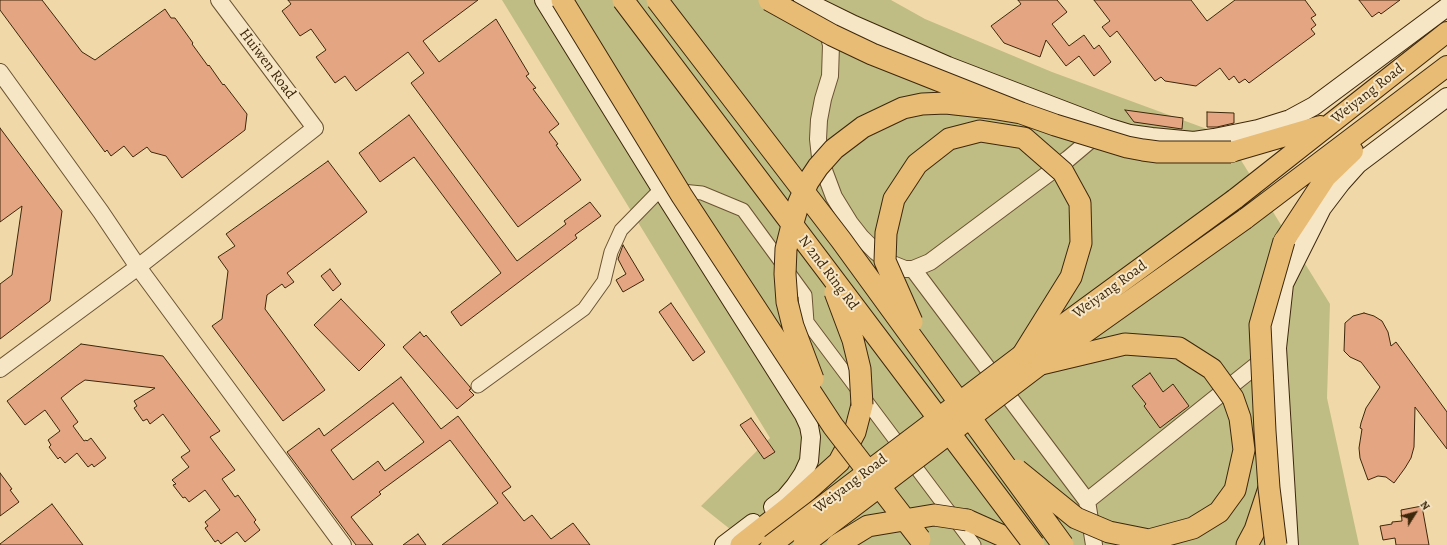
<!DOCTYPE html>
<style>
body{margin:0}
#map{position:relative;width:1447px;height:545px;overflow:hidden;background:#f1d8a8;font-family:Alegreya,serif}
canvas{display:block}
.north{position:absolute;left:1395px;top:493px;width:40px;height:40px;-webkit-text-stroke:3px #f6e6c6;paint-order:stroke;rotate:53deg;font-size:11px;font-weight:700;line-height:16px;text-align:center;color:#3d270b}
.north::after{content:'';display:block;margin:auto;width:14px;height:18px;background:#3d270b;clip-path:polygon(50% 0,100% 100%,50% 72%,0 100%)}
</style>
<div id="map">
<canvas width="1447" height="545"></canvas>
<div class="north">N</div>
</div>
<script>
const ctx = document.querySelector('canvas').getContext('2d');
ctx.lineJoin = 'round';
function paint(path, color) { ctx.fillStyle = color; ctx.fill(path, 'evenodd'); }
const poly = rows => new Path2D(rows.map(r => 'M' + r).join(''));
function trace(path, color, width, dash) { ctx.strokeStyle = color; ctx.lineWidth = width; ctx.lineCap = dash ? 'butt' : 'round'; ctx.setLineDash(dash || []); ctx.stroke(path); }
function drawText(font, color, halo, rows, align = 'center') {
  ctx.font = font + ' Alegreya,serif'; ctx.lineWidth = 4; ctx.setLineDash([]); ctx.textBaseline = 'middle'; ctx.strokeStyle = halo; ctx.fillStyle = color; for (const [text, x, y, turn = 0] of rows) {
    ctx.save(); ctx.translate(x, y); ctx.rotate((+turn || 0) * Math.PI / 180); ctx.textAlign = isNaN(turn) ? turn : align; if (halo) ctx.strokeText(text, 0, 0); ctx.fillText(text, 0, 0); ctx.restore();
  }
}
const green = poly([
 [502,0,891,0,925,19,1052,72,1226,136,1330,304,1327,398,1359,545,750,545,701,506,770,438]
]);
const building = poly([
 [0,0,42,0,82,52,95,60,165,9,171,18,175,18,193,43,192,44,208,66,209,65,223,85,224,84,247,114,245,130,182,178,166,156,151,152,147,147,133,157,124,146,111,156,107,150,105,152,0,10,0,0],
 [288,0,478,0,423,41,439,62,496,19,529,74,526,76,536,88,533,89,559,124,549,132,558,144,556,145,581,180,518,227,411,83,424,73,408,52,356,91,345,76,335,83,316,57,326,50,311,29,300,36,282,11,291,4,288,0],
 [1018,0,1057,0,1067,12,1052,24,1069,46,1084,35,1094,49,1099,45,1111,62,1094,76,1079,56,1066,66,1046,40,1040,57,1004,43,991,26,1021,4,1018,0],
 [1094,0,1191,0,1207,21,1235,0,1305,0,1316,15,1311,18,1316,25,1311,29,1315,34,1249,83,1245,79,1239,83,1234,76,1229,80,1220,68,1196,86,1165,81,1161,77,1155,81,1117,31,1110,37,1102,27,1110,21,1094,0],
 [1359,0,1400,0,1381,14,1379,12,1372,17,1359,0],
 [1125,110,1183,118,1182,129,1134,122,1125,110],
 [1207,112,1234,113,1234,123,1217,127,1207,127,1207,112],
 [409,115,517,261,566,224,564,221,590,202,601,216,575,235,577,238,461,326,451,312,501,273,414,157,380,182,359,153,409,115],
 [0,128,62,211,50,301,0,339,0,284,12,275,22,206,0,222,0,128],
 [328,161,367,212,287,273,294,282,285,288,282,284,267,295,265,309,325,390,283,421,212,326,222,319,228,271,218,257,235,246,226,234,328,161],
 [623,245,644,280,623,292,616,280,626,274,618,259,623,245],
 [330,269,341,284,333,291,321,276,330,269],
 [341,299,385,345,359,371,314,325,341,299],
 [671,303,705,352,693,361,659,312,671,303],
 [1364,313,1374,316,1382,321,1388,332,1391,346,1396,342,1447,412,1447,449,1415,407,1414,447,1411,458,1405,468,1394,483,1386,477,1378,476,1368,480,1360,458,1359,448,1362,429,1360,428,1361,423,1366,408,1380,387,1361,362,1350,357,1344,351,1345,323,1353,316,1364,313],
 [420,332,424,337,426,335,470,387,471,389,469,390,474,395,457,409,403,347,420,332],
 [81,344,163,356,220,431,210,437,235,470,222,479,235,497,238,495,256,520,254,522,260,530,245,542,237,532,221,544,218,540,215,542,205,528,208,526,205,522,220,510,205,490,189,502,185,497,183,498,173,485,176,484,172,480,189,467,181,457,190,451,163,414,150,424,147,419,143,421,134,408,137,406,134,401,155,388,85,380,76,386,61,398,78,422,73,426,84,441,86,440,87,441,91,438,106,458,94,467,92,464,88,467,77,453,65,463,60,457,58,459,49,447,51,445,48,440,60,431,45,410,25,425,7,401,81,344],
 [1150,373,1163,392,1173,384,1189,406,1160,428,1144,406,1146,404,1132,386,1150,373],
 [401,377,441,429,458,416,511,487,502,493,524,521,532,515,551,539,573,523,590,545,442,545,498,503,450,440,379,492,381,494,351,517,373,545,356,545,287,452,319,428,324,436,401,377],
 [393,403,424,442,385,471,378,461,353,480,331,450,393,403],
 [751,418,775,452,764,459,740,425,751,418],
 [0,473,12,489,10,490,19,502,0,516,0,473],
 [52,504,83,545,0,545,0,544,52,504],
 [1422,506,1429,545,1396,545,1395,538,1383,540,1380,526,1392,524,1392,522,1402,521,1401,510,1422,506],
 [418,534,426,545,403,545,418,534]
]);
const minor = poly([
 [478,386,584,309,604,281,611,252,621,230,661,189,702,193,743,210,805,295,807,322,974,545]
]);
const tertiary = poly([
 [826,25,831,45,830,76,823,99,819,120,818,139,820,157,825,173,834,197,850,223,861,237,876,252,890,263,905,269,913,269,930,262,1068,159,1100,132],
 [0,72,101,212,138,267,343,545],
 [913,269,1087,501,1094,545],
 [0,369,138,267,315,128,219,0],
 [1087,501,1268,356]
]);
const secondary = poly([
 [544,0,661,189,804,415,809,426,811,437,809,461,803,474,795,486,785,498,773,507],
 [803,0,854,25,948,66,1107,127,1130,134,1152,137,1194,141,1214,138,1258,129,1290,119,1314,106,1447,7],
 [724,545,753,523],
 [1289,545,1277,348,1284,284,1322,208,1341,183,1358,164,1447,97]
]);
const primary = poly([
 [1231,152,1320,126],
 [1235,199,1447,32],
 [1245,219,1447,66],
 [1284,241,1326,177,1353,151]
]);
const trunk = poly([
 [967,520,1005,537,1016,545],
 [741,545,788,508,839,462,855,432,862,405],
 [1247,545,1255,530,1269,488]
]);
const primaryBridge = poly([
 [771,545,1023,354,1235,199],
 [803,545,1041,364,1245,219]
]);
const trunkBridge = poly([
 [562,0,682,196,833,426,920,539],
 [623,0,1034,545],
 [657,0,841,240,1063,545],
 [769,0,832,35,872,54,1021,113,1055,125,1127,147,1143,150,1158,152,1231,152],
 [835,292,853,340,860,369,862,405],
 [912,322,885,261,886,233,894,199,917,164,949,139,980,131,1024,138,1063,172,1080,203,1081,243,1071,277,1023,354],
 [813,379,793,326,787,302,785,274,786,249,791,229,799,202,808,182,818,167,834,149,863,127,903,108,922,104,946,103,991,108,1021,113],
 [1017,470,1076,518,1109,532,1149,540,1193,528,1219,512,1235,490,1244,450,1240,418,1233,398,1212,369,1179,348,1125,344,1041,364],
 [837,545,868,526,934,515,967,520],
 [1276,545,1269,488,1265,431,1260,325,1284,241]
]);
const streetNames = [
 ["Huiwen Road",267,64,53],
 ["Weiyang Road",1368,94,-38],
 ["N 2nd Ring Rd",828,273,53],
 ["Weiyang Road",1110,290,-36],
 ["Weiyang Road",851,484,-37]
];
paint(green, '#bfbd84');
paint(building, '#e4a582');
trace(building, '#3d270b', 1);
trace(minor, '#6a5332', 15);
trace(tertiary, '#6a5332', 18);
trace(secondary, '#3d270b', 20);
trace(primary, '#3d270b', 22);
trace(trunk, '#3d270b', 23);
trace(minor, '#f6e6c6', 13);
trace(tertiary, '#f6e6c6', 16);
trace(secondary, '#f6e6c6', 18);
trace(primary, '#e8bc74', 20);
trace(trunk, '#e8bc74', 21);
trace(primaryBridge, '#3d270b', 22, []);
trace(trunkBridge, '#3d270b', 23, []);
trace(primaryBridge, '#e8bc74', 20);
trace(trunkBridge, '#e8bc74', 21);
drawText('15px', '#3d270b', '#f6e6c6', streetNames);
</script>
